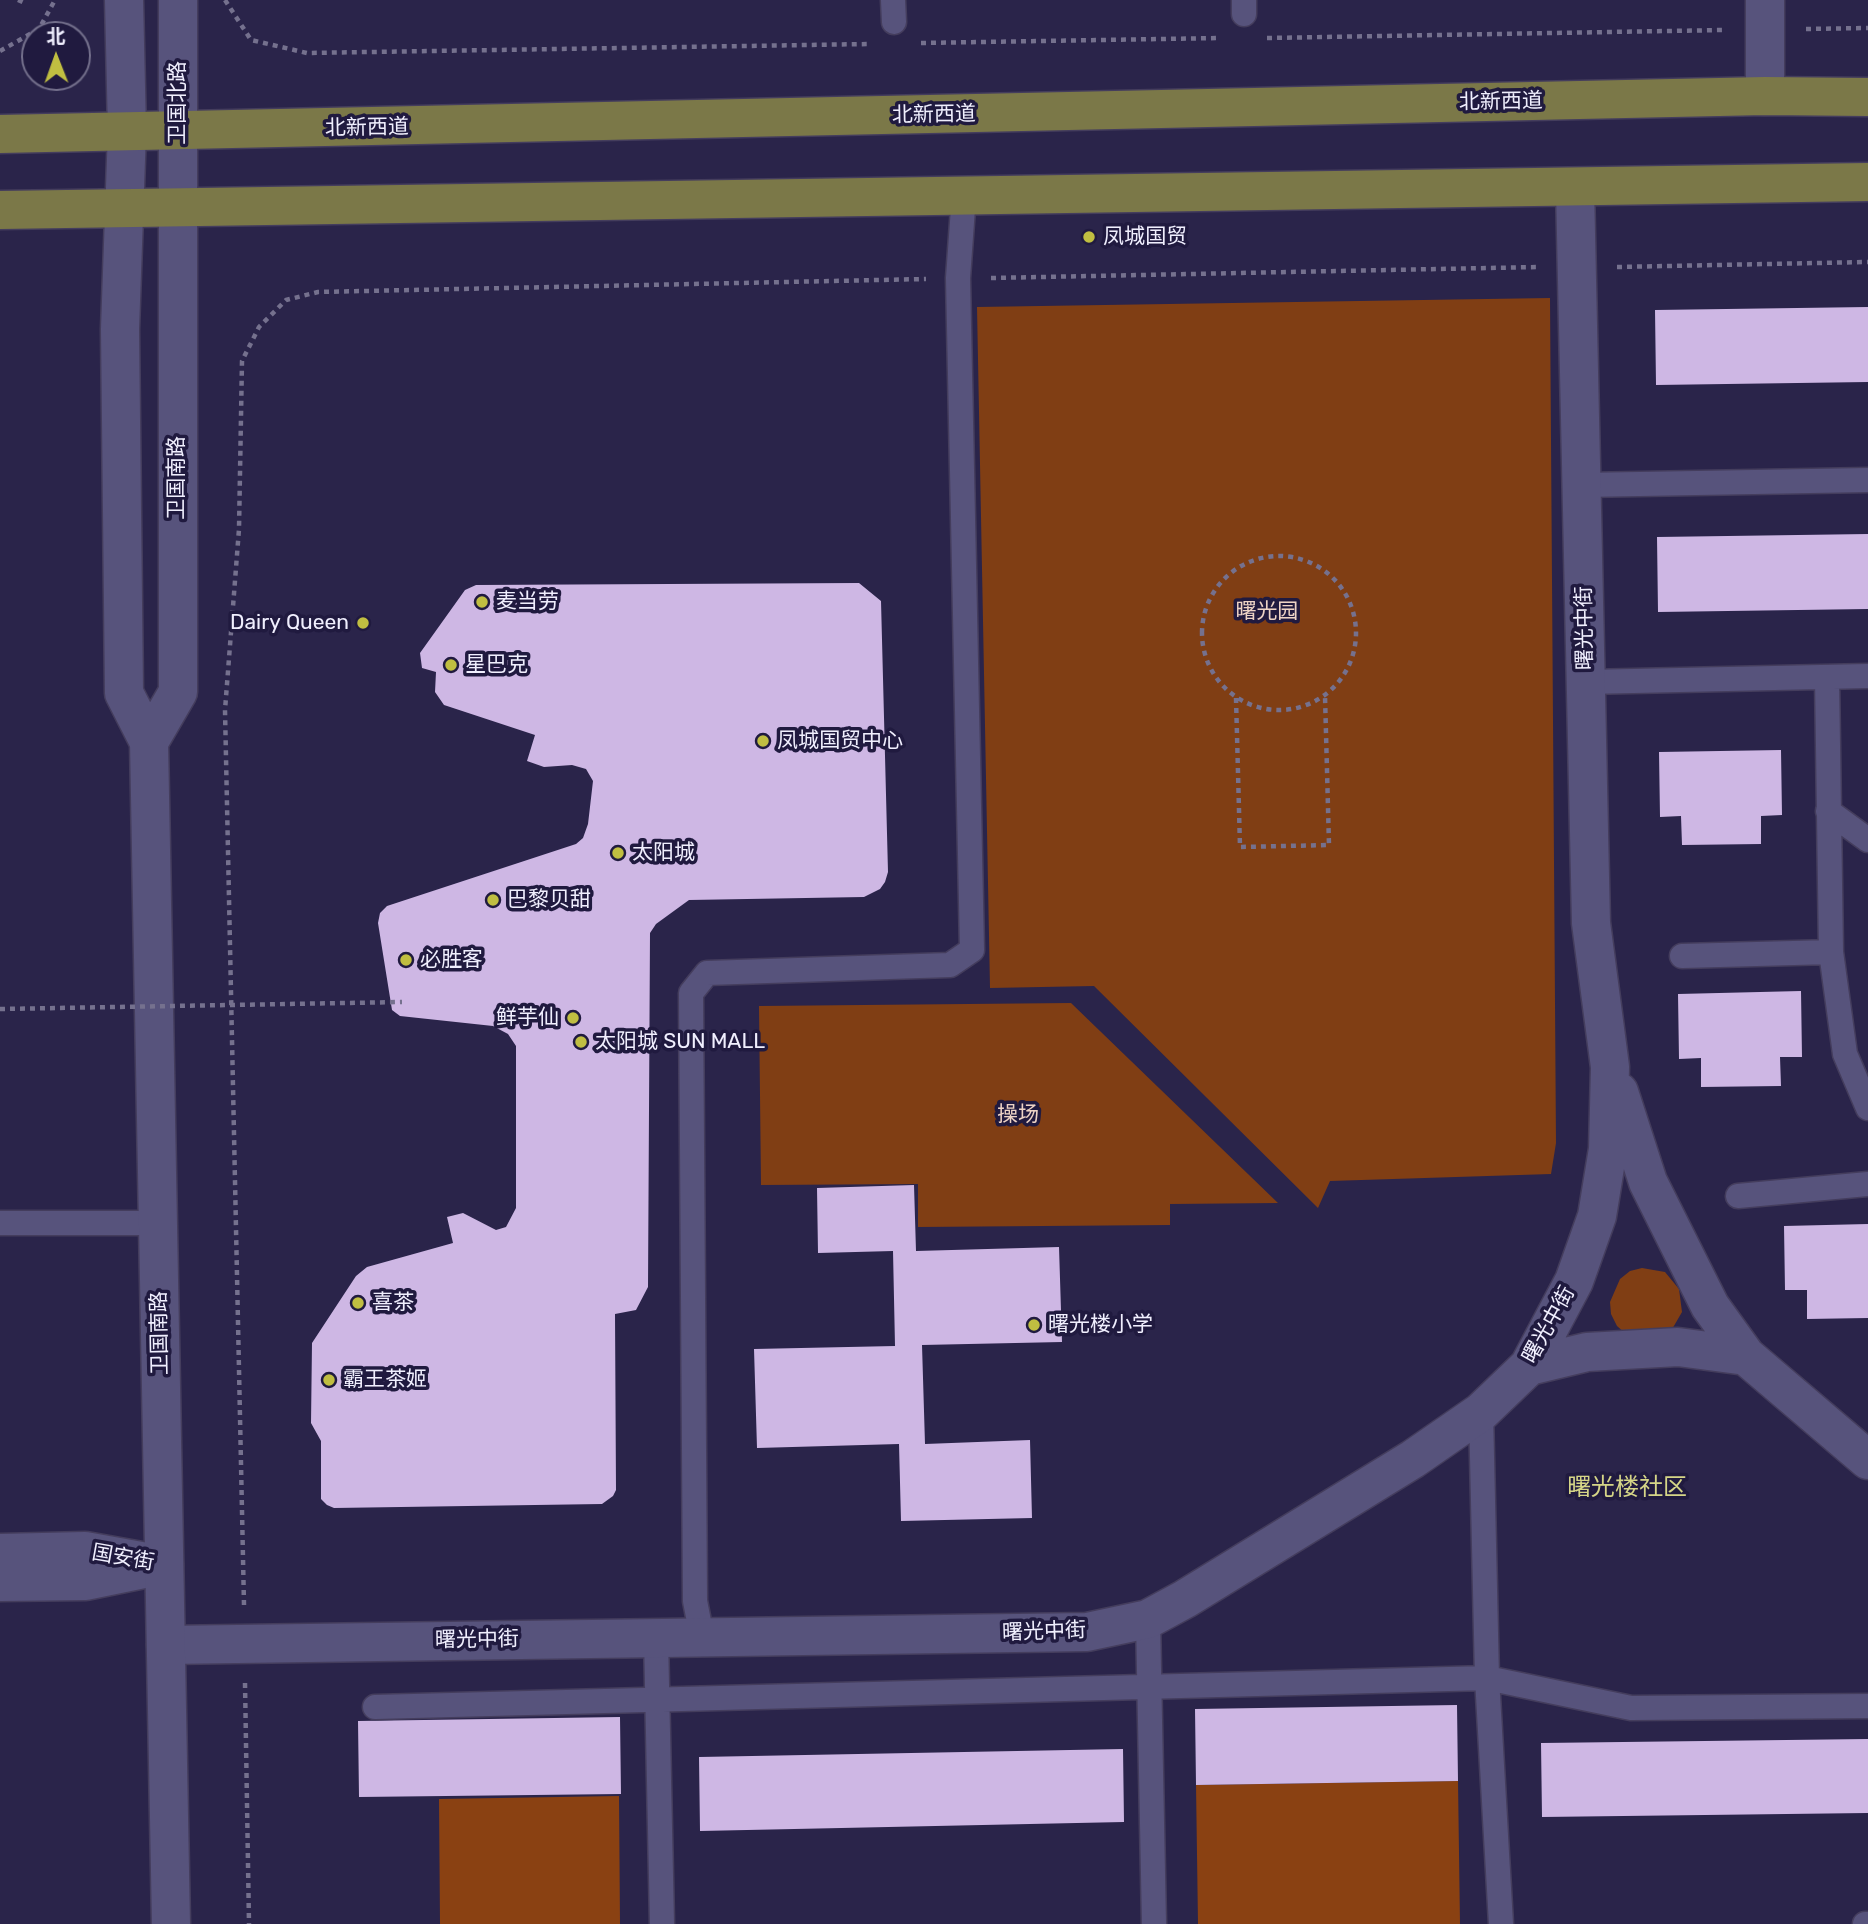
<!DOCTYPE html>
<meta charset="utf-8">
<style>
body{margin:0}
#map{position:relative;width:1868px;height:1924px;overflow:hidden;background:#2a244a;font-family:Rubik,"Noto Sans SC",sans-serif}
canvas{display:block}
.north{position:absolute;left:21px;top:21px;width:70px;height:70px;box-sizing:border-box;background:#201a3f;border:2px solid #736f8b;border-radius:50%;rotate:359deg;font-size:19px;font-weight:700;line-height:28px;text-align:center;color:#f0effe}
.north::after{content:'';display:block;margin:auto;width:24px;height:32px;background:#c0be41;clip-path:polygon(50% 0,100% 100%,50% 72%,0 100%)}
</style>
<div id="map">
<canvas width="1868" height="1924"></canvas>
<div class="north">北</div>
</div>
<script>
const ctx = document.querySelector('canvas').getContext('2d');
ctx.lineJoin = 'round';
function paint(path, color) { ctx.fillStyle = color; ctx.fill(path, 'evenodd'); }
const poly = rows => new Path2D(rows.map(r => 'M' + r).join(''));
function trace(path, color, width, dash) { ctx.strokeStyle = color; ctx.lineWidth = width; ctx.lineCap = dash ? 'butt' : 'round'; ctx.setLineDash(dash || []); ctx.stroke(path); }
function drawText(font, color, halo, rows, align = 'center') {
  ctx.font = font + ' Rubik,"Noto Sans SC",sans-serif'; ctx.lineWidth = 7; ctx.setLineDash([]); ctx.textBaseline = 'middle'; ctx.strokeStyle = halo; ctx.fillStyle = color; for (const [text, x, y, turn = 0] of rows) {
    ctx.save(); ctx.translate(x, y); ctx.rotate((+turn || 0) * Math.PI / 180); ctx.textAlign = isNaN(turn) ? turn : align; if (halo) ctx.strokeText(text, 0, 0); ctx.fillText(text, 0, 0); ctx.restore();
  }
}
const green = poly([
 [1550,298,1556,1143,1551,1174,1330,1181,1318,1208,1094,986,990,988,977,307],
 [1071,1003,1278,1203,1170,1204,1170,1225,918,1227,918,1184,761,1185,759,1006],
 [1642,1268,1665,1272,1679,1289,1682,1312,1671,1331,1626,1334,1617,1326,1611,1314,1610,1302,1620,1279,1630,1271]
]);
const forest = poly([
 [1458,1781,1460,1924,1198,1924,1196,1785],
 [619,1796,620,1924,440,1924,439,1799]
]);
const building = poly([
 [1868,307,1868,382,1656,385,1655,310],
 [1868,534,1868,609,1658,612,1657,537],
 [859,583,881,601,888,872,885,882,880,889,864,897,689,900,656,924,650,933,648,1287,636,1310,615,1314,616,1490,613,1496,602,1504,334,1508,327,1505,321,1499,321,1441,311,1423,312,1343,356,1276,367,1267,453,1243,447,1217,463,1213,496,1230,506,1227,516,1208,516,1046,508,1034,493,1026,400,1016,392,1010,378,923,380,913,387,906,576,844,583,838,588,824,593,781,586,769,572,765,544,767,527,761,535,735,444,705,435,692,436,672,422,668,420,653,465,590,476,585],
 [1781,750,1782,815,1761,816,1761,844,1682,845,1681,816,1660,817,1659,752],
 [1801,991,1802,1057,1780,1057,1781,1086,1701,1087,1701,1058,1679,1059,1678,994],
 [914,1185,916,1251,1059,1247,1062,1342,922,1345,925,1444,1030,1440,1032,1518,901,1521,899,1444,757,1448,754,1349,895,1346,893,1251,818,1253,817,1188],
 [1868,1224,1868,1318,1807,1319,1807,1290,1785,1290,1784,1226],
 [1457,1705,1458,1781,1196,1785,1195,1709],
 [620,1717,621,1794,359,1797,358,1721],
 [1868,1739,1868,1813,1542,1817,1541,1743],
 [1123,1749,1124,1822,700,1831,699,1757]
]);
const path = poly([
 [18,0,27,4],
 [225,0,251,40,307,53,870,44],
 [1806,29,1868,28],
 [1267,38,1724,30],
 [921,43,1220,38],
 [0,51,39,29,55,0],
 [1617,267,1868,262],
 [991,278,1538,267],
 '1202 633a77 77 0 1 1 154 0a77 77 0 1 1-154 0Z',
 [1236,698,1240,847,1329,845,1325,696],
 [244,1605,225,710,239,529,242,361,259,327,286,300,318,292,926,279],
 [245,1683,249,1924]
]);
const lane = poly([
 [893,0,894,22],
 [1244,0,1244,14],
 [1582,485,1868,480],
 [1827,677,1831,952,1845,1054,1868,1108],
 [1586,682,1868,676],
 [1828,811,1868,840],
 [1682,956,1831,952],
 [1738,1196,1868,1184],
 [0,1223,158,1223],
 [1481,1412,1487,1678,1501,1924],
 [1148,1619,1154,1924],
 [656,1637,662,1924],
 [702,1637,695,1601,691,993,707,973,950,965,972,950,958,278,964,194],
 [375,1707,1487,1678,1631,1708,1868,1706],
 [1865,1924,1868,1924]
]);
const street = poly([
 [1765,96,1765,0],
 [1619,1092,1648,1182,1710,1306,1746,1356,1868,1460],
 [1529,1366,1587,1352,1678,1347,1746,1356],
 [0,1553,85,1551,141,1561],
 [0,1582,86,1581,164,1565],
 [166,1645,1087,1632,1148,1619,1185,1599,1413,1459,1481,1412,1529,1366,1574,1281,1597,1216,1608,1149,1610,1067,1591,923,1575,188]
]);
const secondary = poly([
 [124,0,127,131,120,329,124,693,149,742,171,1924],
 [149,742,178,692,178,0]
]);
const primary = poly([
 [0,134,1765,96,1868,97],
 [0,210,1868,182]
]);
const pathBridge = poly([
 [0,1009,402,1002]
]);
const markers = [
 [1089,237,7,"#c0be41"],
 [482,602,7,"#c0be41"],
 [363,623,7,"#c0be41"],
 [451,665,7,"#c0be41"],
 [763,741,7,"#c0be41"],
 [618,853,7,"#c0be41"],
 [493,900,7,"#c0be41"],
 [406,960,7,"#c0be41"],
 [573,1018,7,"#c0be41"],
 [581,1042,7,"#c0be41"],
 [358,1303,7,"#c0be41"],
 [1034,1325,7,"#c0be41"],
 [329,1380,7,"#c0be41"]
];
const streetNames = [
 ["北新西道",1501,102,-1],
 ["卫国北路",178,103,-90],
 ["北新西道",934,115,-1],
 ["北新西道",367,128,-1],
 ["卫国南路",177,478,-90],
 ["曙光中街",1585,628,-91],
 ["曙光中街",1549,1325,-61],
 ["卫国南路",160,1333,-91],
 ["国安街",123,1558,10],
 ["曙光中街",1044,1632,-2],
 ["曙光中街",477,1640,-1]
];
const poiNames = [
 ["凤城国贸",1103,237],
 ["麦当劳",496,602],
 ["Dairy Queen",349,623,"right"],
 ["星巴克",465,665],
 ["凤城国贸中心",777,741],
 ["太阳城",632,853],
 ["巴黎贝甜",507,900],
 ["必胜客",420,960],
 ["鲜芋仙",559,1018,"right"],
 ["太阳城 SUN MALL",595,1042],
 ["喜茶",372,1303],
 ["曙光楼小学",1048,1325],
 ["霸王茶姬",343,1380]
];
const parkNames = [
 ["曙光园",1267,612],
 ["操场",1018,1115]
];
const quarterNames = [
 ["曙光楼社区",1627,1488]
];
paint(green, '#803e14');
paint(forest, '#8a4112');
paint(building, '#ceb7e4');
trace(lane, '#443d5d', 27);
trace(street, '#443d5d', 41);
trace(secondary, '#443d5d', 41);
trace(primary, '#443d5d', 41);
trace(path, '#75718e', 4.5, [5, 5]);
trace(lane, '#57537c', 24);
trace(street, '#57537c', 38);
trace(secondary, '#57537c', 38);
trace(primary, '#7b7848', 38);
trace(pathBridge, '#75718e', 4.5, [5, 5]);
for (const [x, y, r, color] of markers) { const dot = new Path2D(); dot.arc(x, y, r, 0, 2 * Math.PI); ctx.fillStyle = color; ctx.fill(dot); trace(dot, '#201a3f', 2.5); }
drawText('21px', '#f0effe', '#201a3f', streetNames);
drawText('21px', '#f0effe', '#201a3f', poiNames, 'left');
drawText('21px', '#eed4c6', '#201a3f', parkNames);
drawText('24px', '#d5d587', '#201a3f', quarterNames);
</script>
